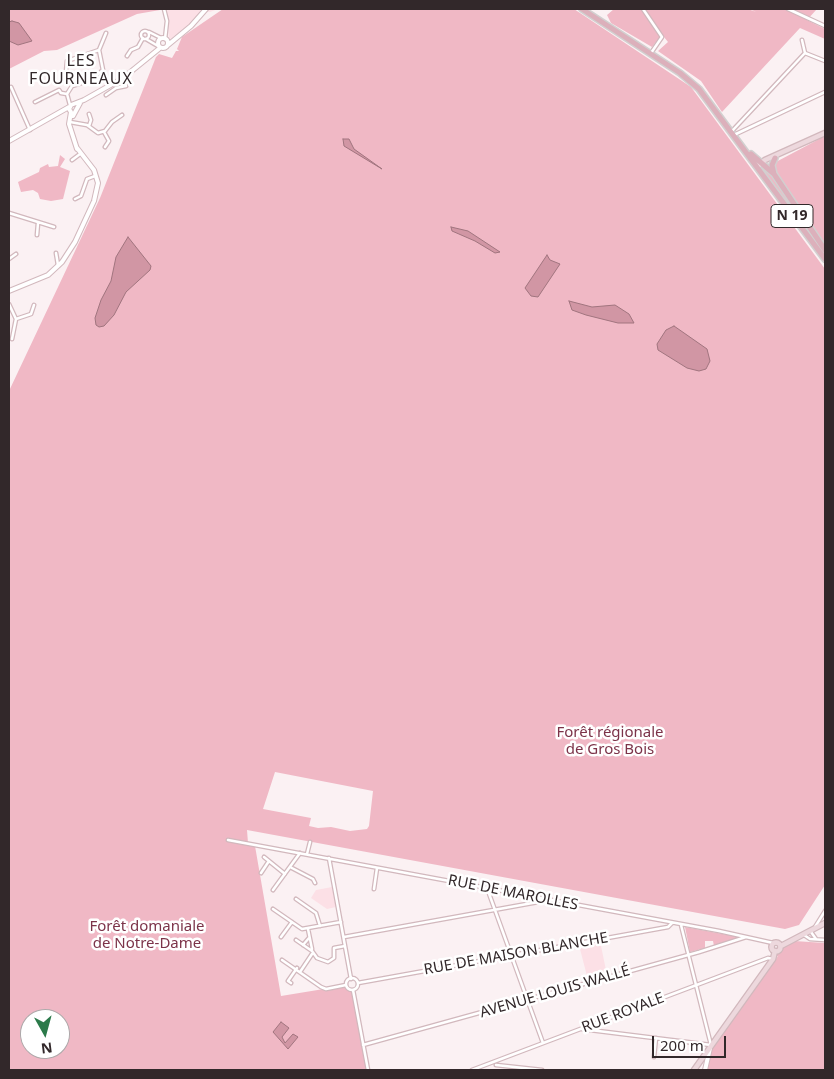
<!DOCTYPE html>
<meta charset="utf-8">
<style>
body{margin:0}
#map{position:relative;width:834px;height:1079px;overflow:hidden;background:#fbf1f3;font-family:"Noto Sans",sans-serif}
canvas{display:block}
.frame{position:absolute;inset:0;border:10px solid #32282a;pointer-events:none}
.north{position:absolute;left:20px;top:1009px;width:50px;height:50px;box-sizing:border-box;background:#fff;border:1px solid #ada9aa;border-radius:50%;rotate:173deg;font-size:14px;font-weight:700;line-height:20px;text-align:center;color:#32282a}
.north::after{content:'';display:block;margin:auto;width:18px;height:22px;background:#2b7a4a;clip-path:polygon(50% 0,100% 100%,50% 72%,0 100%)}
.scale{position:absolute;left:652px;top:1036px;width:74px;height:22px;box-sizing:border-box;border:2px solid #32282a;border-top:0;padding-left:6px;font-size:15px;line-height:18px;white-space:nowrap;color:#32282a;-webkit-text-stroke:4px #fff;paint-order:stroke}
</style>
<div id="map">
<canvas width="834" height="1079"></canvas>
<div class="frame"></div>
<div class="north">N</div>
<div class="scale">200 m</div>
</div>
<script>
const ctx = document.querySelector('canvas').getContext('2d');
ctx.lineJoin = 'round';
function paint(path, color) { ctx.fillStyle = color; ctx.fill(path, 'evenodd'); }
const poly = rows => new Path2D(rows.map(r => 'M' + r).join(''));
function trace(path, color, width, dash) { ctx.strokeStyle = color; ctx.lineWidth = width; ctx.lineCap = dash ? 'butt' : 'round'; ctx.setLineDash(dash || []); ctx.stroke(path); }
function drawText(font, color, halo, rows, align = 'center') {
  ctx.font = font + ' "Noto Sans",sans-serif'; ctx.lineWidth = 5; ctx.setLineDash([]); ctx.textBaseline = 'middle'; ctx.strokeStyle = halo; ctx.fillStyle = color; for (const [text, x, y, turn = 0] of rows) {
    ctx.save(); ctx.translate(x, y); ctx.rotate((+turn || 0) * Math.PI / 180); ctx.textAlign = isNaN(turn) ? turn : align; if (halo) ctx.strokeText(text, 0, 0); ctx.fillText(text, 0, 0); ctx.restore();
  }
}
const built = poly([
 [167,9,218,9,210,12,203,11,197,19,169,40],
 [332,887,336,907,327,909,311,898,316,890],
 [600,941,607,975,588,980,579,945]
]);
const green = poly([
 [9,9,159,9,160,10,137,14,57,50,44,51,9,69],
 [223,9,574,9,691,87,825,269,825,885,799,925,785,929,247,830,248,843,255,846,281,996,342,986,352,991,368,1070,9,1070,9,391,100,198,156,57,159,54,172,58,176,51,179,51,177,49,182,37],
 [275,772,373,791,369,826,367,829,350,831,331,827,318,828,309,826,311,818,263,809],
 [30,1019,60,1019,60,1049,30,1049],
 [614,9,748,9,756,12,750,9,817,9,807,20,825,29,825,39,800,28,722,112,701,81,658,51,668,42,664,37,659,38,652,47,611,23,607,15],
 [825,136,825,246,776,172,774,163],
 [60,155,65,159,60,167,70,171,63,199,51,201,40,199,38,193,33,190,21,192,18,182,39,172,40,168,48,164,49,167,58,166],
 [765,169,775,179,813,234,825,253,825,257,762,172],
 [685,927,739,937,739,939,714,946,713,941,705,941,705,948,690,952],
 [794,941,825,943,825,1070,707,1070,710,1054,715,1044,778,956,776,957,777,953,783,946]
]);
const water = poly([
 [12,21,19,23,32,41,18,45,9,41,9,22,12,21],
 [343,139,349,139,354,149,382,169,344,146,343,139],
 [451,227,468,231,500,252,495,253,475,241,452,231,451,227],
 [128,237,151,266,150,270,126,292,114,315,104,326,99,327,96,325,95,318,101,300,111,281,116,257,128,237],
 [547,255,550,260,560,264,538,297,531,296,525,288,547,255],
 [569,301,592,307,615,305,629,314,634,323,618,323,586,315,572,310,569,301],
 [674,326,707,349,710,361,706,369,699,371,687,368,658,350,657,344,666,330,674,326],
 [281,1022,289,1028,282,1037,285,1043,293,1034,298,1037,288,1049,273,1032,281,1022]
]);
const minor = poly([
 [164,9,167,21,165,39],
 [643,9,662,37,651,53],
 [788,9,825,26],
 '141 35a4 4 0 1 1 8 0a4 4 0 1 1-8 0Z',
 [149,32,161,38],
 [146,39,158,46],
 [802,40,805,53],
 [99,50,103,70,91,80,72,86,66,72,67,61,99,50],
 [99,50,106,33],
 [805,53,825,61],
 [127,56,131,50,138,47,143,38],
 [11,87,30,130],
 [106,95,116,88,126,86,123,78],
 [35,102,59,90,61,93,67,94],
 [70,105,67,94,72,86],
 [70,122,87,125,98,133,105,131,112,122,122,115],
 [89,126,91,120,89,114],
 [733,130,805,53],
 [104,132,109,141,105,147],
 [736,134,825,92],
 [72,160,80,154],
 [75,199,81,196,87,179,95,176],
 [9,213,54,227],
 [37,235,38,223],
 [56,253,58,265],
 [9,259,16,254],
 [9,304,16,319,12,339],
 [16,319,31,314,34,305],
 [228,840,719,931,773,943],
 [307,854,310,842],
 [264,857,285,874],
 [329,858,351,979],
 [290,867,313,879,315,883],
 [261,873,269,861],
 [487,888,543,1043],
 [374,889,377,868],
 [273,890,300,853],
 [296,899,316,913,320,926],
 [273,909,302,929,341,922],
 [681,925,711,1045],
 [815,927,825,911],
 [308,929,312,949],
 [811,932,816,939],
 [804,935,810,939,825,940],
 [281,937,292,922],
 [344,937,538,902,542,898],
 [296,940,312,951,317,958,328,962,334,958,334,948,345,946],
 [303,945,309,938],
 [282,960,321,987,326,989,346,985],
 [300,972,312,954],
 '346 984a6 6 0 1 1 12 0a6 6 0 1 1-12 0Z',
 [291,983,288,981,297,968],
 [358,983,668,927,672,923],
 [353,990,368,1070],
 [582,1029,711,1045],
 [363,1045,699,952,746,937],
 [654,1057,656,1038],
 [496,1065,542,1070],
 [472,1070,768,958,773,959]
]);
const tertiary = poly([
 '158 43a5 5 0 1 1 10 0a5 5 0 1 1-10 0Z',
 [168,45,191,26,206,9],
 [71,112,69,109,71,105,84,100,123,78,160,48],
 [71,112,69,124,77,149],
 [73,116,80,103],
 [9,141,69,107],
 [9,291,48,275,62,262,75,242,94,201,98,183,94,170,77,148],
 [705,1070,710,1048]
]);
const secondary = poly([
 [759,165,765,160,825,133],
 '771.5 947a4.5 4.5 0 1 1 9 0a4.5 4.5 0 1 1-9 0Z',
 [781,946,825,923],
 [694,1070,773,959,775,951]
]);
const primary = poly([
 [582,9,680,73,699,89,825,259],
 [751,154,774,174,825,250],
 [774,174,772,165,775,158]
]);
const shields = [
 [792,216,42]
];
const shieldNames = [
 ["N 19",792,216]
];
const parkNames = [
 ["Forêt régionale",610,733],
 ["de Gros Bois",610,750],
 ["Forêt domaniale",147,927],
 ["de Notre-Dame",147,944]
];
const streetNames = [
 ["RUE DE MAROLLES",513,893,11],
 ["RUE DE MAISON BLANCHE",516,954,-10],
 ["AVENUE LOUIS WALLÉ",555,992,-16],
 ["RUE ROYALE",623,1013,-21]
];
const neighbourhoodNames = [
 ["LES",81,61],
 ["FOURNEAUX",81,79]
];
paint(built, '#fce0e6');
paint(green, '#f0b8c5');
paint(water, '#d196a4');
trace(water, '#a1757f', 1);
trace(minor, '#d2b8bd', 5);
trace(tertiary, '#d2b8bd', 6);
trace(secondary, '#d2b8bd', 7);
trace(primary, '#d2d0d0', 8);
trace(minor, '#fff', 2.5);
trace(tertiary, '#fff', 4);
trace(secondary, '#edd8dd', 4.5);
trace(primary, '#dcb0bb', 5);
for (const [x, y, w] of shields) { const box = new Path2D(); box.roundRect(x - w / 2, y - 11.5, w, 23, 4); ctx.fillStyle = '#fff'; ctx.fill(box); trace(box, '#32282a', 1); }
drawText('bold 14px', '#32282a', null, shieldNames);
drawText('15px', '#7c3349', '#fff', parkNames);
drawText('15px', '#32282a', '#fff', streetNames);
ctx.letterSpacing = '1px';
drawText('16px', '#32282a', '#fff', neighbourhoodNames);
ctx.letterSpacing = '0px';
</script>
